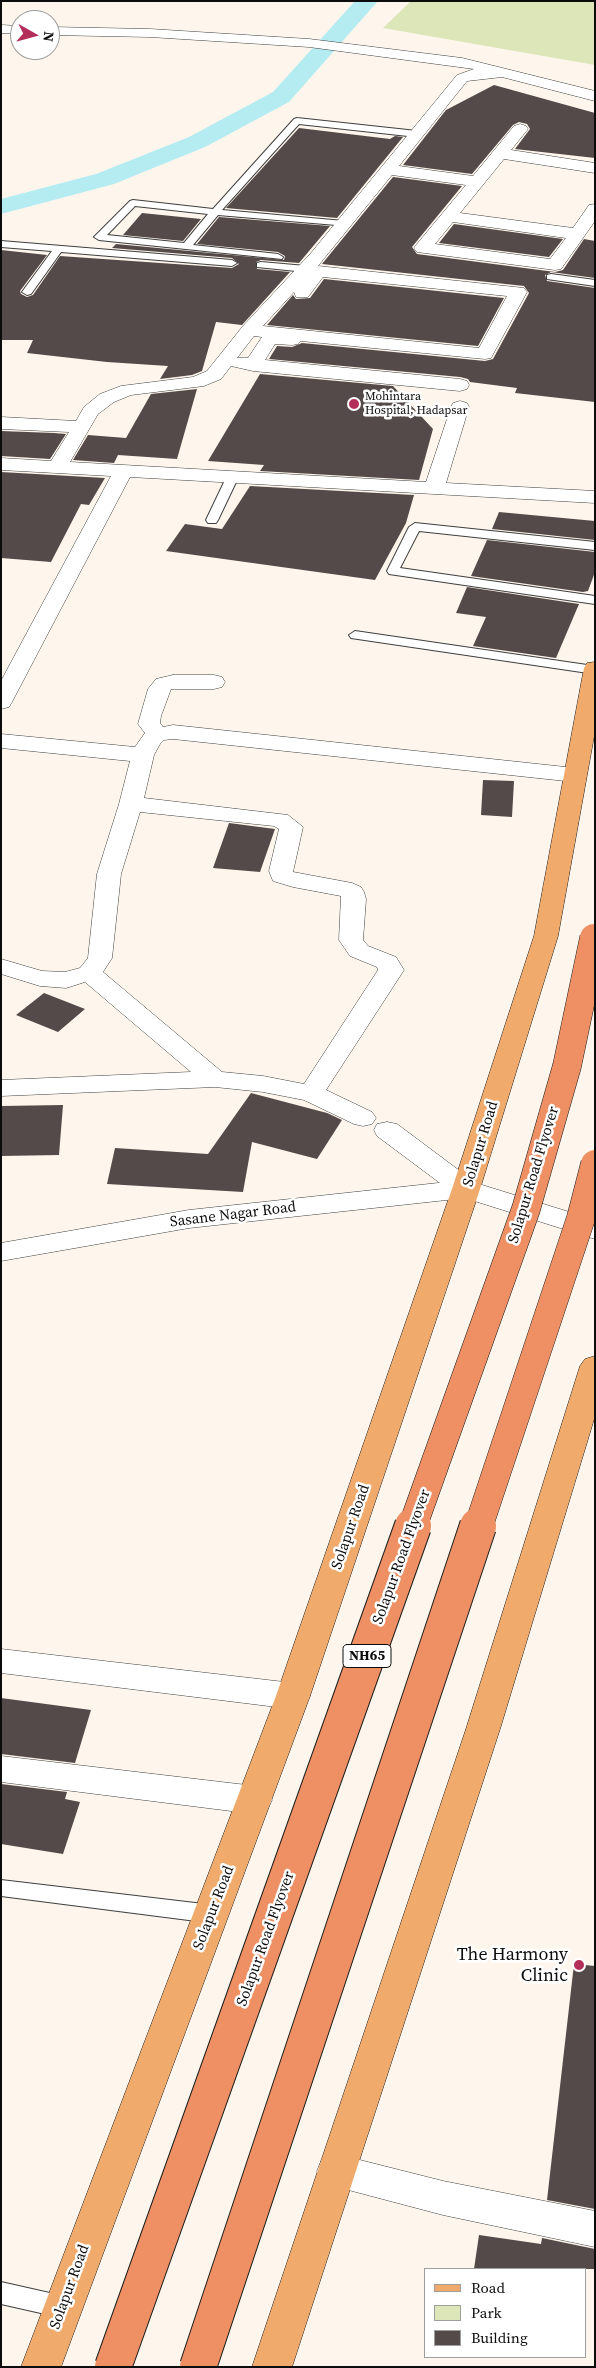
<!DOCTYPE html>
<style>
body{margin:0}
#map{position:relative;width:596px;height:2368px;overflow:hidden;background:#fef6ec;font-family:"Source Serif 4",serif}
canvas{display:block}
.frame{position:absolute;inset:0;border:2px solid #0c0c0c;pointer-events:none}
.legend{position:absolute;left:424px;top:2268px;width:162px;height:90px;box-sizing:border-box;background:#fff;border:1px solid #9e9e9e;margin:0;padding:6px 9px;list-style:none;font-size:15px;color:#0c0c0c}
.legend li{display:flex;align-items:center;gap:10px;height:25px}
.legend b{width:25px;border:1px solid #9e9e9e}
.north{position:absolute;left:10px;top:10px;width:50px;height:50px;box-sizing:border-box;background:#fff;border:1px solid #9e9e9e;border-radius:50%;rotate:97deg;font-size:14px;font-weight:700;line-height:20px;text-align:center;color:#0c0c0c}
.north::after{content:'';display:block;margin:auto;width:18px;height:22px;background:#b32e59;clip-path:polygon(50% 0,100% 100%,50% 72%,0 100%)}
</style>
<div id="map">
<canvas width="596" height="2368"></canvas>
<div class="frame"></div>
<ul class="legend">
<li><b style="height:6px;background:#f0aa6b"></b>Road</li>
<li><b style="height:14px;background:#dce6b9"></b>Park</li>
<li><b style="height:14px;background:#544a49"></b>Building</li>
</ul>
<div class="north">N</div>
</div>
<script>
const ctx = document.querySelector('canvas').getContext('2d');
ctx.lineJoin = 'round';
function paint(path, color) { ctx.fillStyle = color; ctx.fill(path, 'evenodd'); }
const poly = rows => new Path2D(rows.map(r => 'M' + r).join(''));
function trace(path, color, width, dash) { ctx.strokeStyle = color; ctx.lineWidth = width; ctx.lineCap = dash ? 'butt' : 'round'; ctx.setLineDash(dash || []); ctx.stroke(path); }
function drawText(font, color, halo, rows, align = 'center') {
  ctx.font = font + ' "Source Serif 4",serif'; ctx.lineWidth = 5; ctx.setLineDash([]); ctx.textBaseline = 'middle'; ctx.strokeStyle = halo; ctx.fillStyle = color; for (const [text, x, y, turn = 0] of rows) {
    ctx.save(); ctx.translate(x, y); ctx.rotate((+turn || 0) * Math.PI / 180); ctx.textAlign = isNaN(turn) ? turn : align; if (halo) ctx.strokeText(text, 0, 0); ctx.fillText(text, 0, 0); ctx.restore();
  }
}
const green = poly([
 [411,1,595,1,595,65,383,28]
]);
const canal = poly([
 [355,1,378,1,289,102,205,147,114,184,1,214,1,199,96,174,189,137,273,92,355,1]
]);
const building = poly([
 [494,85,595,113,595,158,515,149,530,129,527,124,519,122,513,125,472,174,403,165,446,110],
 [299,128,390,139,395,136,403,137,337,218,226,208],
 [393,177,462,186,412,247,417,254,555,272,563,270,584,239,595,241,595,278,551,272,545,275,547,281,595,288,595,402,515,393,517,388,470,382,468,379,460,377,269,359,277,346,292,347,302,343,485,361,493,359,529,293,524,286,322,264],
 [142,213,201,219,183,241,123,235],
 [219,217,330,226,299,263,261,260,256,262,257,269,290,272,242,325,216,322,202,371,192,375,160,379,168,366,107,362,27,353,33,340,1,340,1,250,47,255,20,291,21,294,27,297,33,295,60,256,232,268,239,264,232,258,112,248,116,244,284,260,285,256,278,252,197,244],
 [454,224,563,239,549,257,439,243],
 [324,279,504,298,478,346,267,325,293,295,296,299,310,298],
 [260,374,393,386,433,429,419,480,260,471,264,465,208,461],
 [197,389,177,459,118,455,114,463,73,460,88,435,126,438,151,394],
 [1,431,54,433,66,434,50,459,1,456],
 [1,472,105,478,89,505,81,504,51,562,1,558],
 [250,486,414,495,406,523,375,580,166,551,185,524,222,529],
 [499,512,595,521,595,540,492,529],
 [487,540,595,552,595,572,588,591,583,592,471,576],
 [467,587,579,604,556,658,473,646,486,617,456,613],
 [483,780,514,781,512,817,481,815],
 [229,823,275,829,260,872,213,868],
 [44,993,85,1009,58,1032,16,1015],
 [251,1093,327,1113,342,1120,317,1159,252,1142,243,1192,107,1184,115,1148,208,1154],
 [63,1105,59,1155,1,1156,1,1106],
 [1,1698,91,1710,75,1763,1,1754],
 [1,1784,67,1792,65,1799,80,1802,63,1854,1,1844],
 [574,1964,595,1966,595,2209,547,2200],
 [479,2235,541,2244,542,2238,595,2249,595,2269,474,2269]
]);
const service = poly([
 [297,118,417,131,422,134,417,137,299,124,222,210,344,221,348,222,348,226,218,215,193,245,278,254,283,257,282,259,99,240,94,237,130,201,133,200,213,209,294,119,297,118],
 [135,206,208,214,184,243,107,235,135,206],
 [1,241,232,260,237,263,232,266,61,252,31,294,27,295,22,292,52,251,1,247,1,241],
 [261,262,306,266,311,269,306,272,257,267,257,263,261,262],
 [551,274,595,280,595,286,547,279,547,275,551,274],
 [232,475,238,478,218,520,216,523,208,523,206,520,226,478,232,475],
 [415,523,595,542,595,550,419,531,400,568,595,596,595,604,389,574,387,571,409,527,415,523],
 [355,631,594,666,595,674,351,638,349,635,355,631],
 [1,1880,212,1905,219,1908,223,1914,219,1920,212,1923,1,1896,1,1880],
 [1,2282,63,2296,71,2299,75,2307,71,2315,63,2318,1,2304,1,2282]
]);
const minor = poly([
 [1,25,20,26,20,34,1,33,1,25],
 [50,27,150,29,309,39,462,58,595,91,595,101,502,77,467,81,399,166,473,176,514,126,520,124,526,126,528,129,511,150,595,163,595,173,504,159,460,213,573,228,589,205,595,204,595,221,561,269,555,270,417,252,414,248,417,244,466,185,392,175,318,266,524,288,527,292,491,358,485,359,301,341,298,344,292,345,275,344,265,360,460,379,467,381,469,385,467,389,460,391,253,371,231,366,221,379,204,386,131,395,114,402,98,414,70,462,426,482,451,407,453,403,460,401,467,403,469,407,446,483,595,491,595,503,130,477,12,702,9,707,1,709,1,681,111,476,1,470,1,458,51,461,69,432,1,429,1,417,76,421,84,407,100,394,121,386,193,377,207,371,243,326,311,253,457,75,474,69,309,47,150,37,50,35,50,27],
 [453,222,566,238,550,259,435,244,453,222],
 [323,277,507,296,479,348,263,326,294,292,296,297,308,297,323,277],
 [254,336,262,337,248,358,237,358,254,336],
 [173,675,214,675,222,677,225,682,222,687,214,689,171,689,161,716,160,723,163,727,173,725,575,768,583,770,586,775,583,780,575,782,173,739,164,740,160,744,154,755,144,798,288,815,303,827,293,872,352,883,361,887,364,892,366,899,363,940,368,946,396,957,404,970,326,1090,372,1112,376,1118,372,1124,363,1126,354,1124,304,1100,263,1092,215,1087,1,1096,1,1080,191,1072,85,982,66,988,40,986,1,974,1,959,42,971,65,972,80,968,88,958,97,874,119,804,130,761,1,748,1,734,135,747,145,733,138,724,148,689,156,679,173,675],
 [140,812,274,826,279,829,269,871,273,881,293,887,341,896,339,940,350,956,377,967,378,970,304,1084,263,1076,222,1072,103,972,112,958,121,874,140,812],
 [387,1122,397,1124,476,1183,480,1189,476,1195,466,1198,456,1195,377,1136,374,1130,377,1124,387,1122],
 [1,1756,255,1786,267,1790,272,1800,267,1810,255,1814,1,1782,1,1756],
 [336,2154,443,2181,595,2211,595,2247,443,2215,322,2183,317,2171,322,2159,336,2154]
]);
const tertiary = poly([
 [466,1180,595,1220,595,1239,465,1198,189,1228,1,1261,1,1243,189,1210,466,1180],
 [1,1649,293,1683,305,1687,310,1696,305,1705,293,1709,1,1673,1,1649]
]);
const primary = poly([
 [595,662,595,731,558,936,480,1189,310,1696,61,2367,21,2367,276,1696,452,1189,534,936,584,668,587,663,595,662],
 [595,1356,595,1416,500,1729,292,2367,252,2367,466,1729,580,1366,585,1359,595,1356]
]);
const trunkBridgeFar1 = poly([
 [412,1528,526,1209,567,1066,594,938],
 [478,1528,581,1218,595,1164]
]);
const trunkBridge = poly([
 [113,2367,413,1526],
 [198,2367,478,1526]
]);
const markers = [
 [354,404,6,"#b32e59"],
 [579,1965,6,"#b32e59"]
];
const farPoinames = [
 ["Mohintara",365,397],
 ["Hospital, Hadapsar",365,411]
];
const shields = [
 [367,1656,48]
];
const shieldNames = [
 ["NH65",367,1656]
];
const streetNames = [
 ["Solapur Road",481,1144,-73],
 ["Solapur Road Flyover",534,1175,-73],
 ["Sasane Nagar Road",233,1215,-7],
 ["Solapur Road",351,1527,-71],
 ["Solapur Road Flyover",402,1557,-70],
 ["Solapur Road",214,1908,-69],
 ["Solapur Road Flyover",266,1939,-70],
 ["Solapur Road",70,2287,-70]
];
const nearPoinames = [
 ["The Harmony",568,1955],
 ["Clinic",568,1976]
];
paint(green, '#dce6b9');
paint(canal, '#b4ecf2');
paint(building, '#544a49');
trace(service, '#3f3f3f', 2);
trace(minor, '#3f3f3f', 1);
trace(tertiary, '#3f3f3f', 1);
trace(primary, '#1d1d1d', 1);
paint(service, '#fff');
paint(minor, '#fff');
paint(tertiary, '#fff');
paint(primary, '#f0aa6b');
trace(trunkBridgeFar1, '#1d1d1d', 29, []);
trace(trunkBridge, '#1d1d1d', 38, []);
trace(trunkBridgeFar1, '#ee9064', 28);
trace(trunkBridge, '#ee9064', 36);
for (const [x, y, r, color] of markers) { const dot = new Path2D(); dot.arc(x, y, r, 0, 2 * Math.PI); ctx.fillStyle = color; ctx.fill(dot); trace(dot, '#fff', 2); }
drawText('12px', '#0c0c0c', '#fff', farPoinames, 'left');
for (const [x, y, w] of shields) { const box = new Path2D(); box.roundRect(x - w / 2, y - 11.5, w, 23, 4); ctx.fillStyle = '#fff'; ctx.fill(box); trace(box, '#0c0c0c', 1); }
drawText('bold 14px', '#0c0c0c', null, shieldNames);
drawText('15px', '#0c0c0c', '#fff', streetNames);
drawText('18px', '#0c0c0c', '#fff', nearPoinames, 'right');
</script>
